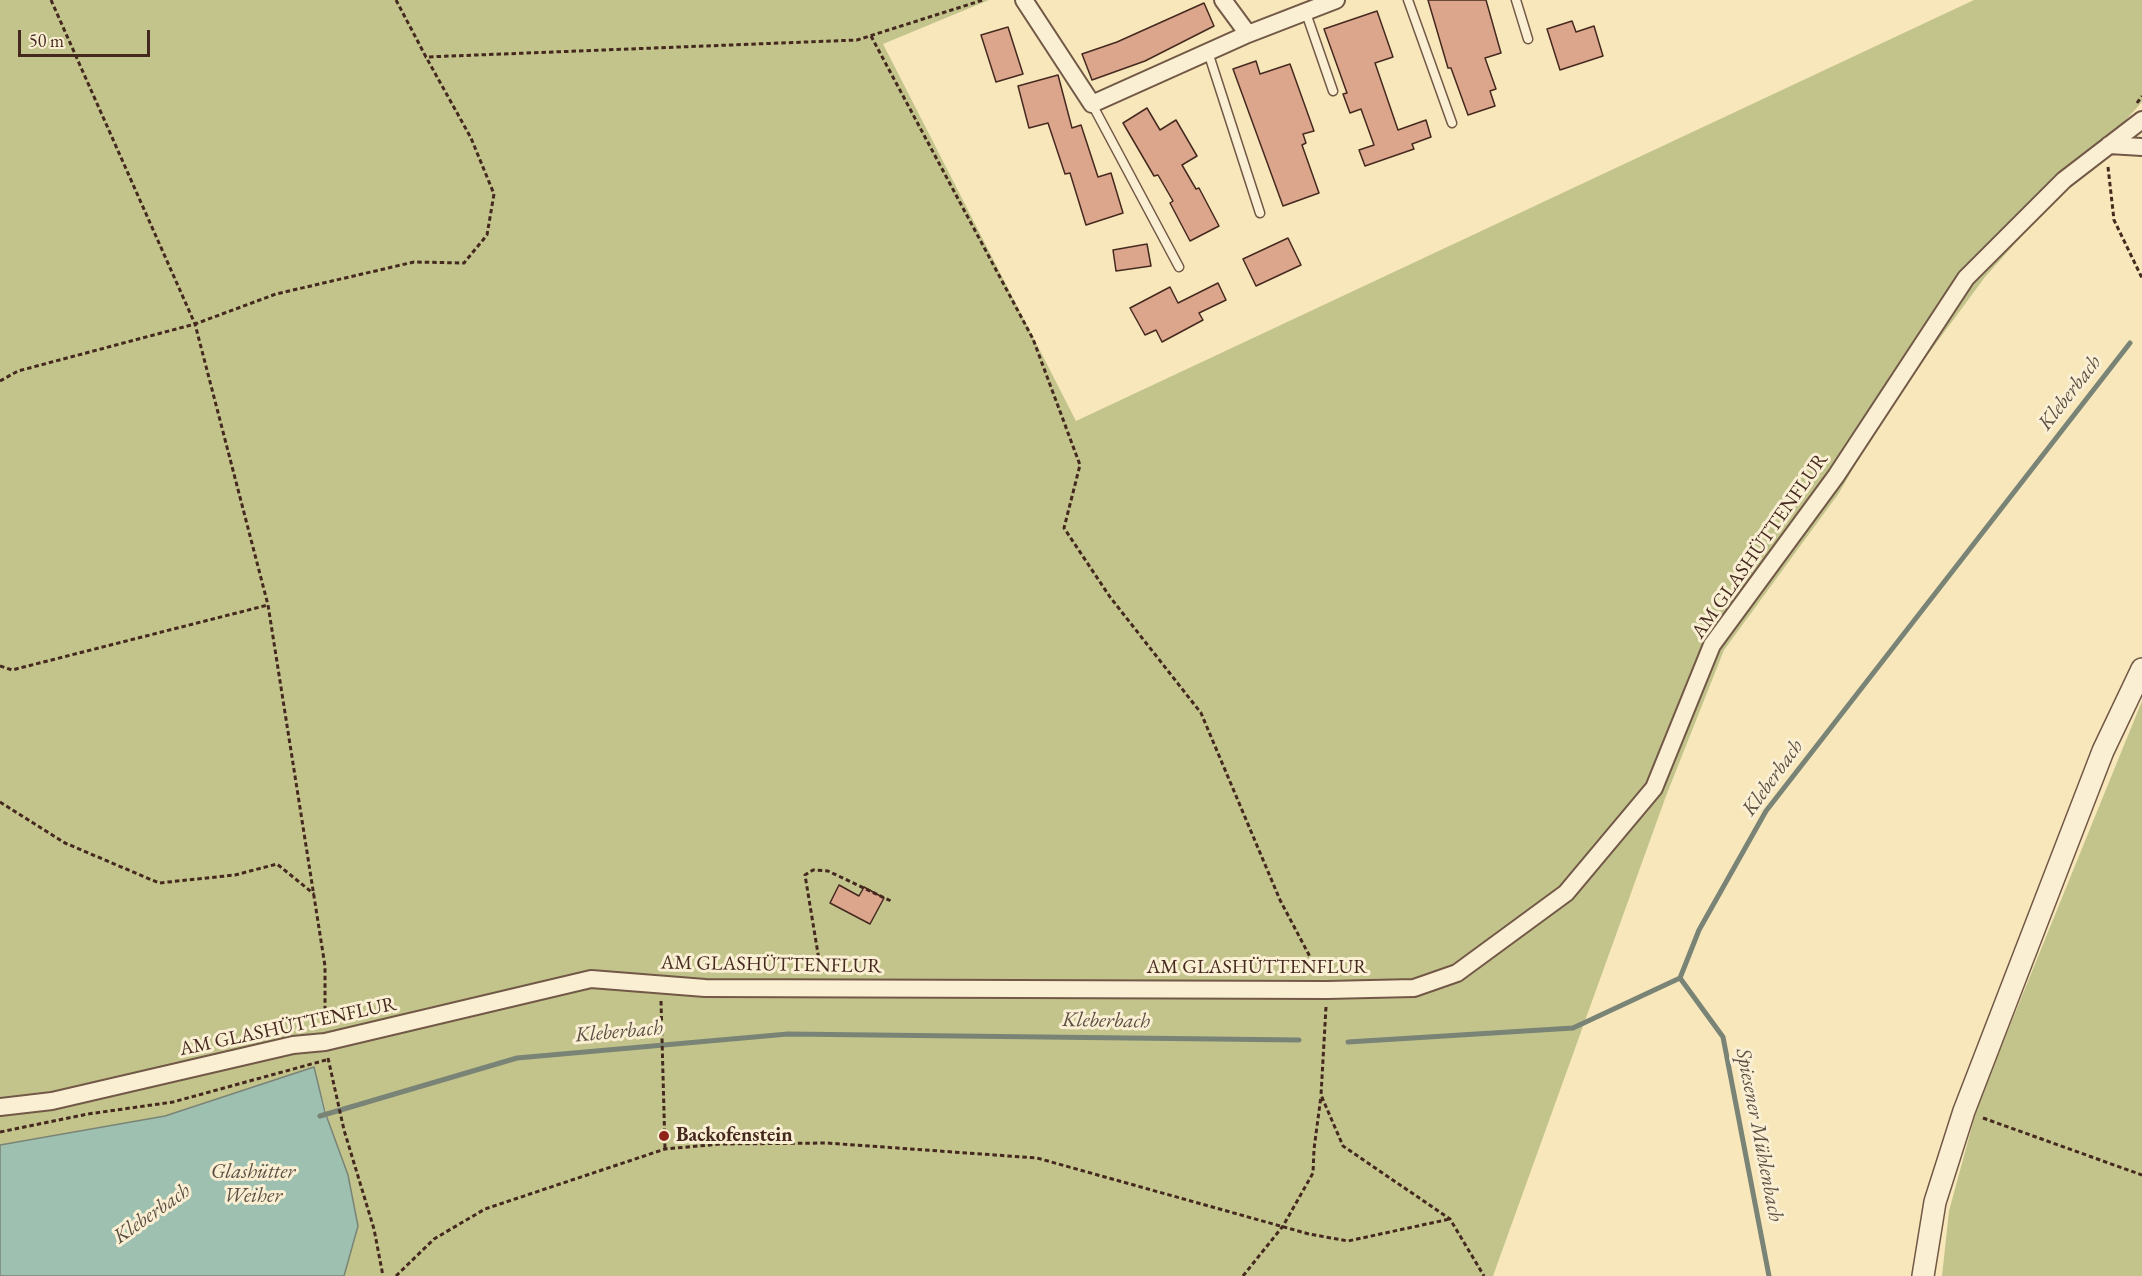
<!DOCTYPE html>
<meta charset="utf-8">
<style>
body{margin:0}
#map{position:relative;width:2142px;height:1276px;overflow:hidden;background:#f7e7bb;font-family:"EB Garamond",serif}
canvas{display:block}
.scale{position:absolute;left:18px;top:30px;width:132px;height:27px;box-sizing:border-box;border:3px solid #45291f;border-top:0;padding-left:8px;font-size:18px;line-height:21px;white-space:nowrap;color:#45291f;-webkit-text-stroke:4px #faefd3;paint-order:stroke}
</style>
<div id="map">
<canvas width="2142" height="1276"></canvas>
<div class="scale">50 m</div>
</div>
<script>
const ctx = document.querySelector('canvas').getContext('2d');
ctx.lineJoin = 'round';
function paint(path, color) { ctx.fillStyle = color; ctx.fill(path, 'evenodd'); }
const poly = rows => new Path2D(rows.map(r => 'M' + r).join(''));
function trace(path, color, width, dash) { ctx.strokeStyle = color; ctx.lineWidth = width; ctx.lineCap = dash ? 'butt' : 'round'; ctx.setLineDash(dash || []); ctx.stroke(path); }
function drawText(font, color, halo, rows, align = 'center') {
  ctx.font = font + ' "EB Garamond",serif'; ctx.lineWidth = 6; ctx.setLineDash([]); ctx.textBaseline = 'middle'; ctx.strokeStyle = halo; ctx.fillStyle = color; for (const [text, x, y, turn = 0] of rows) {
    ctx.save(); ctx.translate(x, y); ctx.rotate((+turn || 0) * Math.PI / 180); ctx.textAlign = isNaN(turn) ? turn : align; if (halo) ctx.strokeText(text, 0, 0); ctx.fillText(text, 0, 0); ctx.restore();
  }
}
const green = poly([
 [0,0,989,0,883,44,1076,421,1974,0,2142,0,2142,102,1985,277,1886,411,1839,493,1724,650,1666,796,1493,1276,344,1276,358,1226,314,1068,165,1116,0,1145],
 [2142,701,2142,1276,1942,1276,1949,1211,1978,1104]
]);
const water = poly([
 [314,1067,325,1112,348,1175,358,1226,344,1276,0,1276,0,1145,165,1116,314,1067]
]);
const stream = poly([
 [1680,978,1723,1037,1769,1276],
 [1348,1042,1573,1028,1680,978,1699,930,1766,811,2130,343],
 [320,1116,517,1058,788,1034,1299,1040]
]);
const building = poly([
 [1428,0,1486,0,1501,53,1485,58,1496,89,1490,91,1495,106,1468,115,1451,68,1448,68,1428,0],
 [1204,3,1214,26,1145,61,1092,80,1082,54,1117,42,1204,3],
 [1377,11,1393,57,1375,63,1398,130,1426,120,1431,137,1412,144,1414,149,1365,166,1359,150,1374,145,1361,109,1350,113,1343,94,1347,93,1324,29,1377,11],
 [1572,21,1576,32,1594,26,1603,56,1560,70,1547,29,1572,21],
 [1008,27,1023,74,996,82,981,35,1008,27],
 [1256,61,1260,74,1290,64,1314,131,1303,134,1306,143,1302,145,1319,193,1283,206,1233,69,1256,61],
 [1058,75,1072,128,1081,125,1098,177,1111,173,1123,213,1086,225,1070,173,1065,174,1048,123,1029,128,1018,86,1058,75],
 [1147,108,1160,130,1176,120,1197,156,1182,165,1196,189,1199,188,1219,226,1190,241,1170,203,1173,201,1158,175,1154,176,1123,123,1147,108],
 [1288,238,1301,265,1256,286,1243,259,1288,238],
 [1147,244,1151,266,1116,271,1113,250,1147,244],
 [1218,283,1226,300,1199,313,1203,320,1162,342,1156,330,1145,335,1130,308,1170,287,1178,303,1218,283],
 [839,885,859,896,864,887,884,898,870,924,830,903,839,885]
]);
const path = poly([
 [51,0,195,324,268,605,325,966,325,1025],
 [396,0,426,57,857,40,983,0],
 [871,36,1033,339,1080,465,1064,528,1110,597,1201,713,1280,900,1318,972],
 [2137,103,2142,96],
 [2108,167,2114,220,2142,278],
 [0,381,18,371,195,324,276,294,414,262,464,263,487,235,494,194,471,138,426,57],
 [0,666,12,670,268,605],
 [0,802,65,843,159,883,235,875,277,864,314,894],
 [821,972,805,875,813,870,828,871,891,901],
 [661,1001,665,1149],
 [1326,1007,1321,1095,1343,1146,1450,1219,1484,1276],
 [328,1058,344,1130,374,1229,383,1276],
 [1983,1118,2142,1175],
 [0,1132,88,1114,173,1102,326,1060],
 [396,1276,434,1239,485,1209,665,1149,721,1144,827,1143,1037,1158,1309,1234,1348,1241,1450,1219],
 [1243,1276,1283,1226,1313,1173,1314,1149,1321,1096]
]);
const service = poly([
 [1408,0,1452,123],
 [1516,0,1528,39],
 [1306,13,1333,91],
 [1208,52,1260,213],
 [1092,104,1179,267]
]);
const minor = poly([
 [1024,0,1092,104,1248,34,1336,0],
 [1223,0,1248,34],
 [2109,145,2142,147],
 [0,1107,52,1101,293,1045,325,1042,591,979,705,988,1327,990,1414,988,1457,973,1566,893,1654,788,1712,645,1836,476,1966,278,2064,180,2142,120]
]);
const tertiary = poly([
 [1923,1276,1935,1202,1964,1111,2103,751,2142,669]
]);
const markers = [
 [664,1136,6,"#8f2418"]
];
const streetNames = [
 ["AM GLASHÜTTENFLUR",1760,546,-55],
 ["AM GLASHÜTTENFLUR",771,965,1],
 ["AM GLASHÜTTENFLUR",1257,968],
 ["AM GLASHÜTTENFLUR",288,1027,-12]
];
const poiNames = [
 ["Backofenstein",676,1136]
];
const waterNames = [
 ["Kleberbach",2070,393,-52],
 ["Kleberbach",1773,778,-54],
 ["Kleberbach",1106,1021,1],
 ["Kleberbach",619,1032,-5],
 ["Spiesener Mühlenbach",1759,1135,79],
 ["Glashütter",253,1172],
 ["Weiher",253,1196],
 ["Kleberbach",152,1214,-35]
];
paint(green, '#c3c48c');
paint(water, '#9dc0b0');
trace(water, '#7a8476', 1.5);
trace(stream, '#7a8476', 5);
paint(building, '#dca68d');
trace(building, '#45291f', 1.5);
trace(service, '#725846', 11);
trace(minor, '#725846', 20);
trace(tertiary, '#725846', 24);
trace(path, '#45291f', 3, [4.5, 3]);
trace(service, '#faefd3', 8);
trace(minor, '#faefd3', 16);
trace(tertiary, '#faefd3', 21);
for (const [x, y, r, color] of markers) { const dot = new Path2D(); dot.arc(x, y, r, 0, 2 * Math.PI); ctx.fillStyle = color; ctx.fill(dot); trace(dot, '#faefd3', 2); }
drawText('20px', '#45291f', '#faefd3', streetNames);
drawText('bold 20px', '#45291f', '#faefd3', poiNames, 'left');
drawText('italic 21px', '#5b4f43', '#faefd3', waterNames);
</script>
